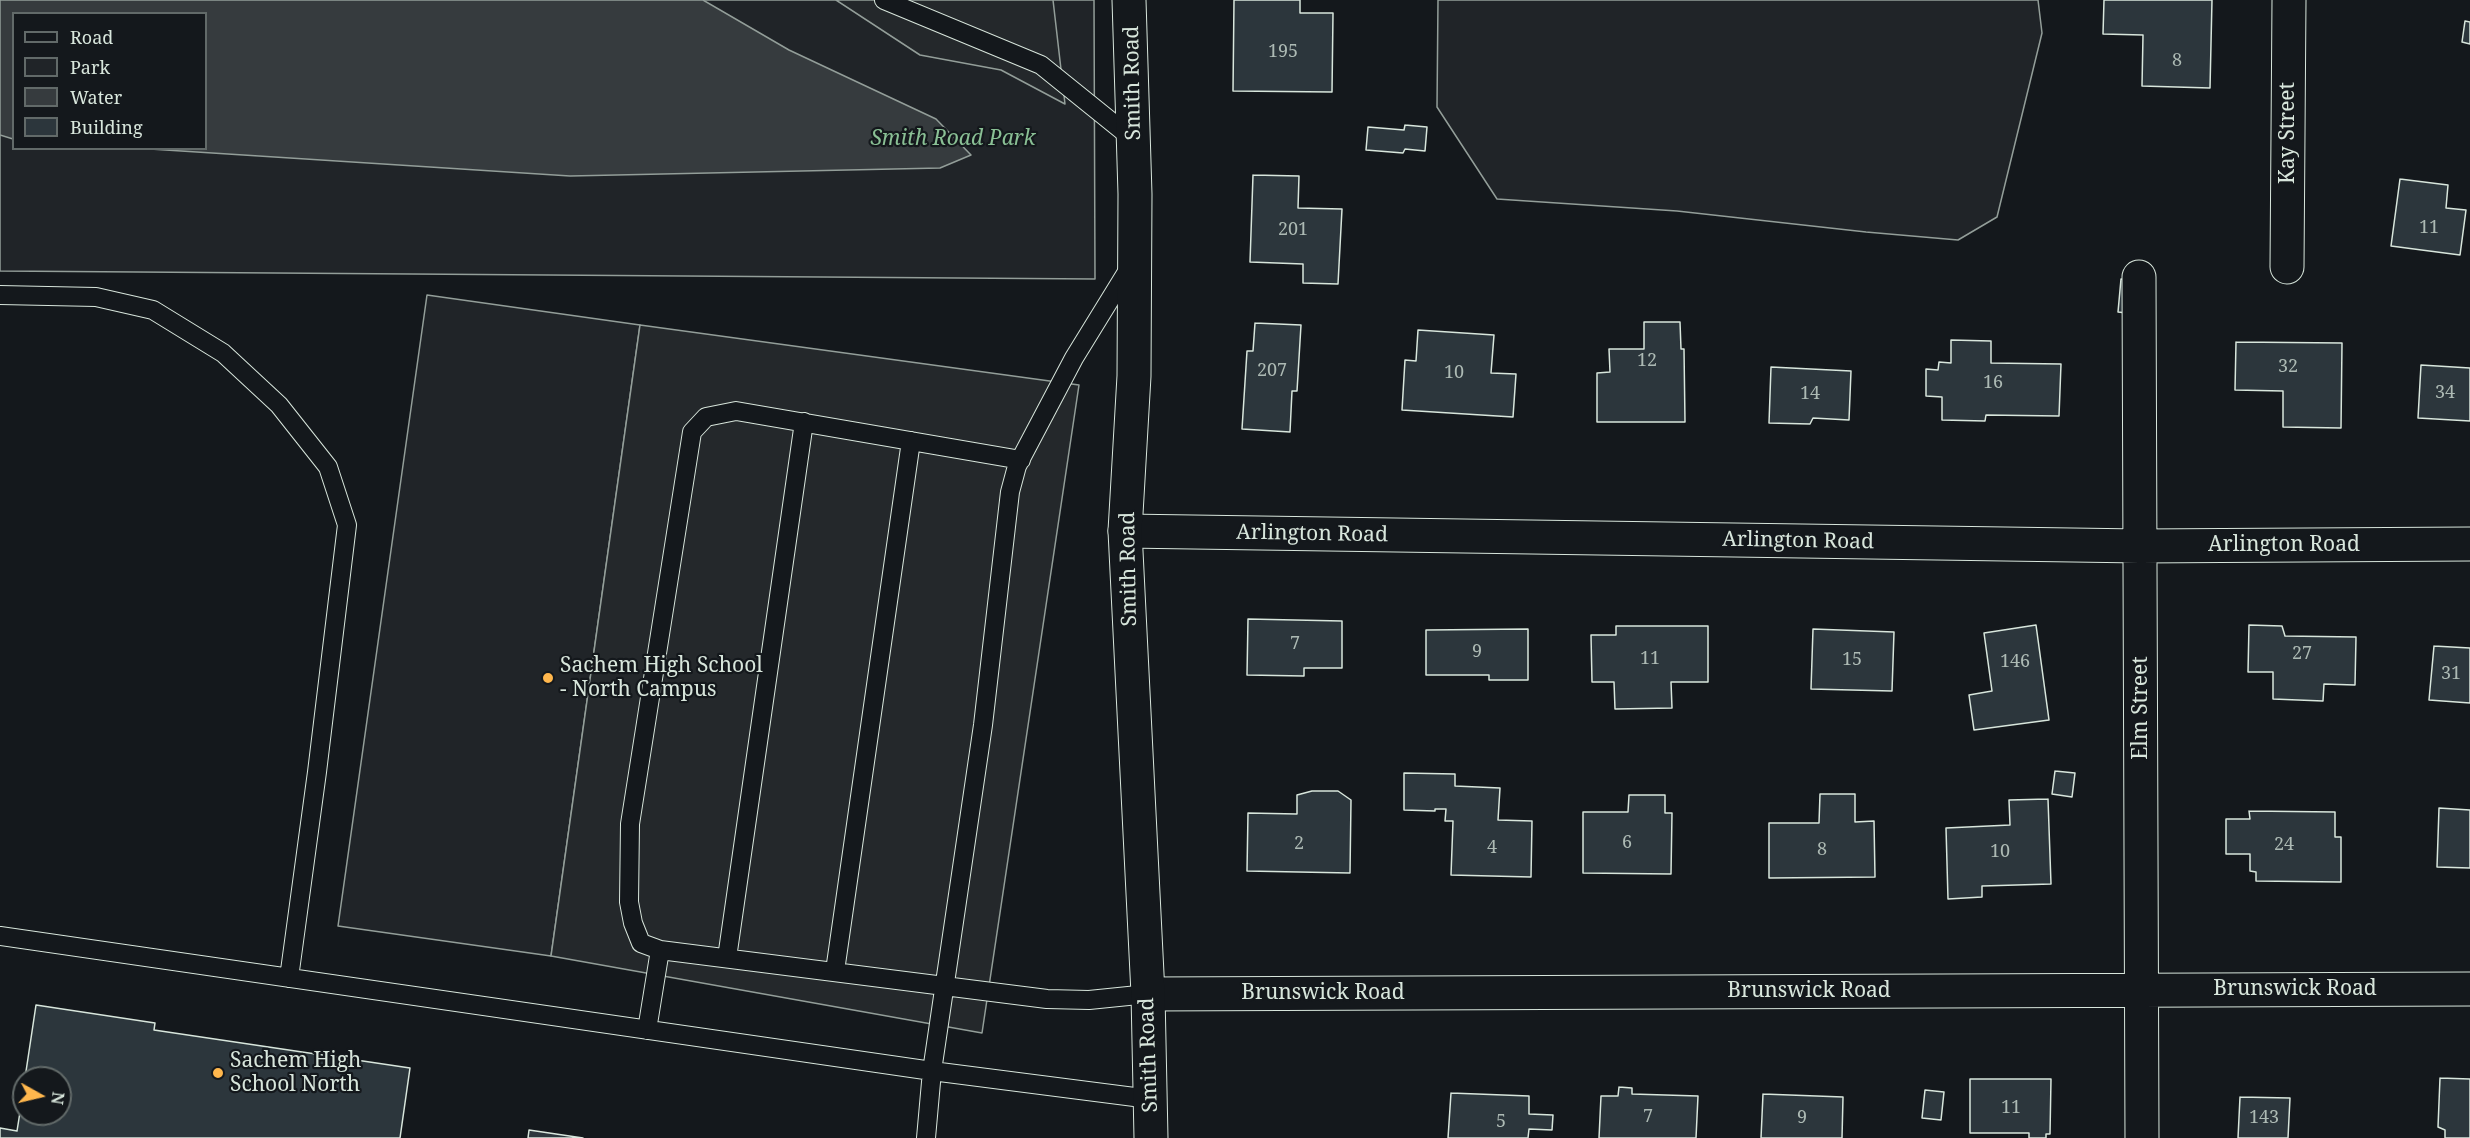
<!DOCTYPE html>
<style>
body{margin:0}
#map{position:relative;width:2470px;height:1138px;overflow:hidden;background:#14181c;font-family:"Noto Serif",serif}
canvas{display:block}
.legend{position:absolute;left:12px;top:12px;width:195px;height:138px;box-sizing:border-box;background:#14181c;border:2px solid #626a69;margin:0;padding:8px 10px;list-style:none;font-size:18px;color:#d8e6dc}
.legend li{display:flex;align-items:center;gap:12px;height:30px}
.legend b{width:30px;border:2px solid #626a69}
.north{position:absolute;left:12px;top:1066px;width:60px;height:60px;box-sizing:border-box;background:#14181c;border:2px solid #626a69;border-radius:50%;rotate:98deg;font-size:16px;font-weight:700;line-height:24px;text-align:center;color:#d8e6dc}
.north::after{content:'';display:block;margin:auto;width:21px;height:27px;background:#ffb74d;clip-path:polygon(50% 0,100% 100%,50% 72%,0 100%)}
</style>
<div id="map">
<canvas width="2470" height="1138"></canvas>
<ul class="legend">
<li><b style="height:8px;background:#14181c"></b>Road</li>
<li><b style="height:16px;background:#202428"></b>Park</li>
<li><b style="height:16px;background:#363b3e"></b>Water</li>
<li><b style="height:16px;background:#2c363c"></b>Building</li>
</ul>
<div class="north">N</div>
</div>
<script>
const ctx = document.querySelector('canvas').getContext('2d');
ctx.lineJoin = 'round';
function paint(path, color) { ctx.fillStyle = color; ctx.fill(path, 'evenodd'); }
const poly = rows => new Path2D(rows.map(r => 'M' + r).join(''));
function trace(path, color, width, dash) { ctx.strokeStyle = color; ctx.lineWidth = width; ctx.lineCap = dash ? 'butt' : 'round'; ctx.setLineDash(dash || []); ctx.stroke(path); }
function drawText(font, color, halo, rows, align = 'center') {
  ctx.font = font + ' "Noto Serif",serif'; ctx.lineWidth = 4.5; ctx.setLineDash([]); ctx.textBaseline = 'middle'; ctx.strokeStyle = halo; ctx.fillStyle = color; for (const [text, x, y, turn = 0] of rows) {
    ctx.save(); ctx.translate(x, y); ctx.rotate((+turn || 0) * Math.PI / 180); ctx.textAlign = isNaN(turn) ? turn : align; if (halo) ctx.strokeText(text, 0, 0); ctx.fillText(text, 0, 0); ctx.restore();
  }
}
const green = poly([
 [0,0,1094,0,1095,279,0,271,0,0],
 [14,14,206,14,206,148,14,148,14,14],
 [1438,0,2038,0,2042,33,1997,217,1958,240,1866,232,1677,211,1497,199,1437,107,1438,0],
 [427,295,640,325,551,956,338,926,427,295]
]);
const parking = poly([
 [836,0,1053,0,1065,104,1001,70,920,55,836,0],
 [640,325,1079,385,982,1033,551,956,640,325]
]);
const water = poly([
 [0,0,703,0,789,50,936,119,971,155,940,168,570,176,150,149,206,148,206,14,14,14,13,139,0,135,0,0]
]);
const building = poly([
 [1234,0,1300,0,1300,13,1333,13,1332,92,1233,91,1234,0],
 [2104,0,2212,0,2210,88,2142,86,2143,35,2103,34,2104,0],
 [2465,21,2470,22,2470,44,2462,42,2465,21],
 [1405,125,1427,127,1425,151,1405,149,1403,153,1366,150,1368,127,1404,130,1405,125],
 [1253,175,1299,176,1298,208,1342,209,1338,284,1303,283,1303,264,1250,262,1253,175],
 [2400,179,2448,185,2446,208,2466,210,2460,255,2391,246,2400,179],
 [2121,279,2139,281,2135,314,2118,312,2121,279],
 [1644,322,1680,322,1681,349,1684,349,1685,422,1597,422,1597,373,1610,372,1609,349,1644,349,1644,322],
 [1255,323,1301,325,1297,391,1292,391,1290,432,1242,429,1247,351,1253,351,1255,323],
 [1418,330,1494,335,1491,373,1516,374,1513,417,1402,410,1405,360,1416,361,1418,330],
 [1951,340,1991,341,1991,363,2061,364,2059,416,1986,415,1985,421,1942,420,1942,397,1926,396,1926,369,1938,370,1939,362,1951,363,1951,340],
 [2236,342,2342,343,2341,428,2283,427,2283,391,2235,390,2236,342],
 [2421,365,2470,368,2470,421,2418,418,2421,365],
 [1771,367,1851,371,1849,420,1813,418,1810,424,1769,423,1771,367],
 [1248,619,1342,621,1342,668,1304,668,1304,676,1247,675,1248,619],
 [2036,625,2049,720,1974,730,1969,695,1992,691,1984,633,2036,625],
 [2249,625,2282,626,2285,636,2356,637,2355,685,2324,684,2323,701,2273,699,2273,672,2248,672,2249,625],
 [1616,626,1708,626,1708,682,1671,682,1672,708,1615,709,1614,682,1592,682,1591,635,1616,635,1616,626],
 [1528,629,1528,680,1489,680,1489,675,1426,675,1426,630,1528,629],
 [1813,629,1894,632,1892,691,1811,689,1813,629],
 [2434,646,2470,648,2470,703,2429,700,2434,646],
 [2055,771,2075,773,2072,797,2052,794,2055,771],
 [1404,773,1455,774,1455,786,1500,788,1498,820,1532,821,1531,877,1451,875,1453,821,1445,821,1446,809,1435,809,1435,811,1404,810,1404,773],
 [1312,791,1338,791,1351,800,1350,873,1247,871,1248,813,1297,814,1297,795,1312,791],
 [1820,794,1855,794,1855,822,1874,821,1875,877,1769,878,1769,823,1819,823,1820,794],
 [1629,795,1665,795,1665,813,1672,813,1671,874,1583,873,1583,812,1628,812,1629,795],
 [2048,799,2051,884,1982,886,1982,897,1948,899,1946,828,2010,825,2009,800,2048,799],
 [2439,808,2470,810,2470,868,2437,867,2439,808],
 [2249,811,2335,812,2335,837,2341,837,2341,882,2256,881,2256,872,2250,871,2250,854,2226,854,2226,819,2250,819,2249,811],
 [36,1005,155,1023,154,1030,410,1068,400,1138,0,1138,0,1128,17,1131,24,1087,24,1114,60,1114,60,1078,25,1078,36,1005],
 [2440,1078,2470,1079,2470,1138,2445,1138,2445,1130,2438,1127,2440,1078],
 [1970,1079,2051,1079,2050,1134,2046,1134,2046,1138,2029,1138,2029,1133,1970,1133,1970,1079],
 [1619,1087,1632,1088,1632,1094,1698,1096,1696,1138,1599,1138,1601,1096,1618,1096,1619,1087],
 [1925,1090,1944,1092,1941,1120,1922,1118,1925,1090],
 [1451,1093,1529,1096,1529,1114,1553,1115,1552,1130,1529,1129,1528,1138,1448,1138,1451,1093],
 [1763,1094,1843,1097,1842,1138,1761,1138,1763,1094],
 [2240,1097,2290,1098,2288,1138,2238,1138,2240,1097],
 [529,1130,583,1138,528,1138,529,1130]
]);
const service = poly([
 [884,0,1041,65,1134,140],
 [0,295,96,297,153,310,223,353,279,405,328,467,347,525,317,772,289,978],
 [1021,460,736,411,706,417,692,432,630,824,629,902,633,923,641,943,660,950,1047,999,1089,1000,1148,994],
 [0,936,932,1071,1150,1099],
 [727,958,804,422],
 [835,971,911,441],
 [647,1030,660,950],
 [926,1138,932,1071,983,725,1010,492,1017,466,1074,358,1130,267]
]);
const minor = poly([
 [2287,267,2289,0],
 [2139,277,2142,1138],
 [1125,531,2140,546,2470,544],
 [1148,994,2470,989]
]);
const tertiary = poly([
 [1129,0,1135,194,1134,376,1125,531,1148,994,1151,1138]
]);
const markers = [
 [548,678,6,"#ffb74d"],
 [218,1073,6,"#ffb74d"]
];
const numberNames = [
 ["195",1283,52],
 ["8",2177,61],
 ["11",2429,228],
 ["201",1293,230],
 ["12",1647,361],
 ["32",2288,367],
 ["207",1272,371],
 ["10",1454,373],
 ["16",1993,383],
 ["34",2445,393],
 ["14",1810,394],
 ["7",1295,644],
 ["9",1477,652],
 ["27",2302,654],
 ["11",1650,659],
 ["15",1852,660],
 ["146",2015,662],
 ["31",2451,674],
 ["6",1627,843],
 ["2",1299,844],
 ["24",2284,845],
 ["4",1492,848],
 ["8",1822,850],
 ["10",2000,852],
 ["11",2011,1108],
 ["7",1648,1117],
 ["9",1802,1118],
 ["143",2264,1118],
 ["5",1501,1122]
];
const streetNames = [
 ["Smith Road",1133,83,-91],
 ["Kay Street",2288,133,-90],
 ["Arlington Road",1312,534,1],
 ["Arlington Road",1798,541,1],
 ["Arlington Road",2284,545],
 ["Smith Road",1129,569,-91],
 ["Elm Street",2141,708,-90],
 ["Brunswick Road",2295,989],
 ["Brunswick Road",1809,991],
 ["Brunswick Road",1323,993],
 ["Smith Road",1149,1055,-92]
];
const parkNames = [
 ["Smith Road Park",953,139]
];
const poiNames = [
 ["Sachem High School",560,666],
 ["- North Campus",560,690],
 ["Sachem High",230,1061],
 ["School North",230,1085]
];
paint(green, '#202428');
trace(green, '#939e99', 1.5);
paint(parking, '#24282b');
trace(parking, '#939e99', 1.5);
paint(water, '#363b3e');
trace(water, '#939e99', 1.5);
paint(building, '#2c363c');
trace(building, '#d8e6dc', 1.5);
trace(service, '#d8e6dc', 20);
trace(minor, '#d8e6dc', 35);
trace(tertiary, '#d8e6dc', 35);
trace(service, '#14181c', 18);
trace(minor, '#14181c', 33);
trace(tertiary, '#14181c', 33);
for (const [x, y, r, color] of markers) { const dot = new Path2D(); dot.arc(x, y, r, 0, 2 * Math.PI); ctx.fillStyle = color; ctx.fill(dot); trace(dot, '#14181c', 2); }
drawText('18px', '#adbab4', null, numberNames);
drawText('21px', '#d8e6dc', '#14181c', streetNames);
drawText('italic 21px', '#8ac095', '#14181c', parkNames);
drawText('21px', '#d8e6dc', '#14181c', poiNames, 'left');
</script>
